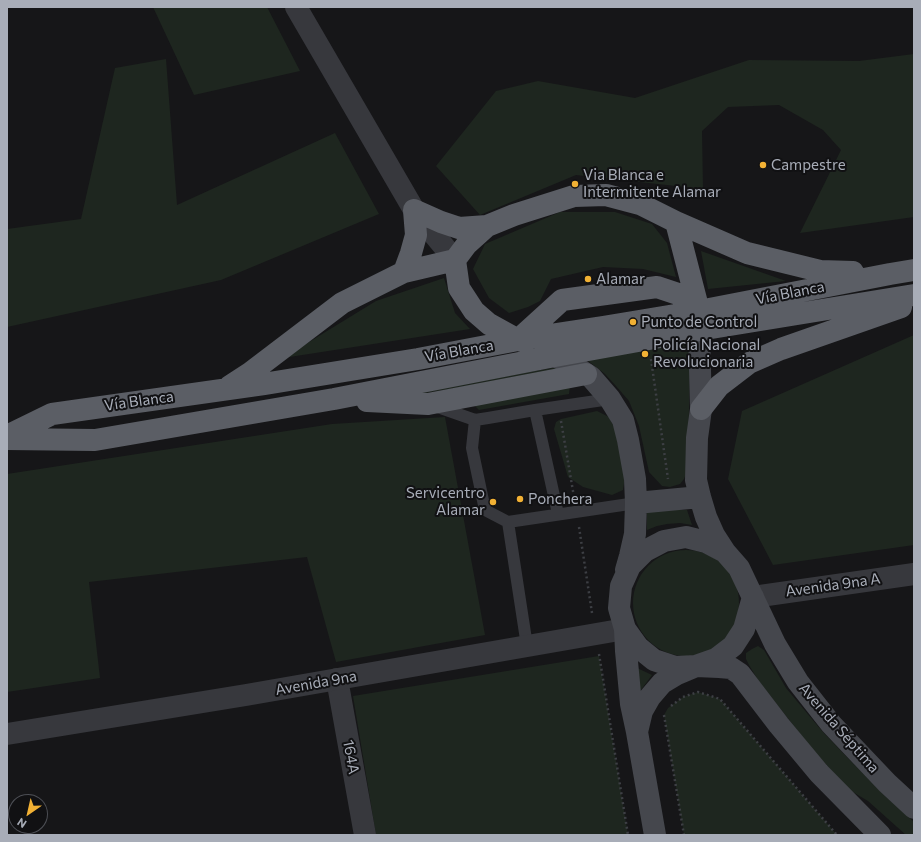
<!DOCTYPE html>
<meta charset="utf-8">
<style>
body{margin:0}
#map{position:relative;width:921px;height:842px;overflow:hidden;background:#161618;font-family:Commissioner,sans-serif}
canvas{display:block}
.frame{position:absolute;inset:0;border:8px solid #a8adb8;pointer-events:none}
.north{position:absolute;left:8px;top:794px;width:40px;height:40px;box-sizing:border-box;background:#111113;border:1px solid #4d4f55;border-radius:50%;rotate:214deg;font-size:11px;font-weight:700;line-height:16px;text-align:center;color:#a8adb8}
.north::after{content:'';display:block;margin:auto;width:14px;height:18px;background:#f2b134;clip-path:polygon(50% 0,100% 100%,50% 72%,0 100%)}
</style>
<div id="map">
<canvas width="921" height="842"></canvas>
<div class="frame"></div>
<div class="north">N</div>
</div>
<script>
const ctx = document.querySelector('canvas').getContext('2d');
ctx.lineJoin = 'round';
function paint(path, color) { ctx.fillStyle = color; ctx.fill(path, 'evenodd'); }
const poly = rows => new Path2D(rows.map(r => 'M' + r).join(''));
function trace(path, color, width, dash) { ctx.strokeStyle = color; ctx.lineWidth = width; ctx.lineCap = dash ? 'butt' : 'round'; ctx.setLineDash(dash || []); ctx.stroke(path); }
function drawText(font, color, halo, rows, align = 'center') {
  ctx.font = font + ' Commissioner,sans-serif'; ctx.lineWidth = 4; ctx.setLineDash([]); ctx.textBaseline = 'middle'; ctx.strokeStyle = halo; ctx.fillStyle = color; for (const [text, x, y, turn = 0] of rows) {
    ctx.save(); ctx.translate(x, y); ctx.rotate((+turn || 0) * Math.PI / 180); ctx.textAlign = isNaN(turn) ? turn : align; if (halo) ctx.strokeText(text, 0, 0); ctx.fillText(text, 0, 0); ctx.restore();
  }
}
const green = poly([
 [153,7,267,7,300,71,194,95],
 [914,54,914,217,800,233,841,150,823,130,779,105,728,107,702,131,703,189,576,175,480,215,436,166,496,91,538,81,635,98,749,60,859,61],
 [166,59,177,205,335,133,379,214,221,280,7,327,7,229,81,219,115,68],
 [560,212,615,212,652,224,667,243,676,277,643,269,603,267,551,279,540,301,528,307,509,313,489,298,473,269,485,244],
 [701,251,786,281,708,289],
 [444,278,455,313,470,329,283,358,376,301],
 [914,335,914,545,773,565,728,479,742,411],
 [681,344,686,346,690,350,688,469,684,479,680,484,670,487,662,486,649,472,639,426,629,401,616,386,605,374,587,360],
 [560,367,562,371,419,394,388,393],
 [570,385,569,394,479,410,474,405],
 [597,411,609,417,615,429,625,477,623,490,612,495,583,487,568,477,554,429,556,422,561,419],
 [445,417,485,635,336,662,307,557,89,582,100,678,7,692,7,474,332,424],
 [647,510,687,510,692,525,680,523,667,524,657,526,647,530],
 '633 603a53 53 0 1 1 106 0a53 53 0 1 1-106 0Z',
 [758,646,764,650,786,688,822,731,843,753,882,793,914,822,914,835,906,835,868,801,851,791,815,753,758,680,749,665,746,659,746,653,752,649],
 [599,656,628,835,376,835,353,696],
 [635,667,652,675,638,694],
 [698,692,720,699,837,835,684,835,664,715,668,708,683,697]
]);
const path = poly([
 [651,359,668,479],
 [561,421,574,497],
 [579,527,592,613],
 [599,654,628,835],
 [671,706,683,697,698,692,720,699,837,835],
 [664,715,684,835]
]);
const service = poly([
 [435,406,475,420,488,418,535,410,610,399],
 [535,410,558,514],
 [475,420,472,448,485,510,508,522,527,646],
 [508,522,636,503]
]);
const minor = poly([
 [296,7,414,210,455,260],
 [753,597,914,574],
 [337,679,365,835]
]);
const tertiary = poly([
 [7,734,246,695,625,629]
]);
const secondary = poly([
 [699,330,701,409,697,438,696,480,700,497,706,517,714,535,725,552],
 [555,356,574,366,591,377,610,399,623,420,628,440,635,479,636,503,635,534,630,556,626,570],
 [636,503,700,497],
 [753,597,744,629,733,646,716,659,696,666,675,667,654,660,638,647,625,629,619,608,621,586,630,566,645,551,664,541,686,537,706,542,725,552,739,568,775,644,798,682,831,724,887,783,914,808],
 [625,629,626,651,631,704,637,732,655,835],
 [637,732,642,711,650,697,662,683,677,674,696,666,719,667,731,668,740,674,779,725,819,773,880,835]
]);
const trunk = poly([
 [676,222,699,311,699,316],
 [455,260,459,288,474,311,489,324,518,340,525,342],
 [404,272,411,253,416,235,414,210,441,222,459,228,487,226,514,215,574,196,606,195,640,204,676,222,747,253,820,271,853,272],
 [518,340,562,300,657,287,678,294,699,311],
 [230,386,250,373,342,303,404,272,455,260,467,244,487,226],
 [367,401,428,404,586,374],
 [701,409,719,386,749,363,781,349,901,307],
 [7,436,52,414,264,384,418,359,518,340,604,327,633,322,699,311,890,274,914,270],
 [7,439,95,440,334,399,555,356,699,330,914,295]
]);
const markers = [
 [763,165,4,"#f2b134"],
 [575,184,4,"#f2b134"],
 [588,279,4,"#f2b134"],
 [633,322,4,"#f2b134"],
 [645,354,4,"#f2b134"],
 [520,499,4,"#f2b134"],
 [493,502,4,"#f2b134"]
];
const poiNames = [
 ["Campestre",771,165],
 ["Via Blanca e",583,175],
 ["Intermitente Alamar",583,192],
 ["Alamar",596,279],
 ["Punto de Control",641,322],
 ["Policía Nacional",653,345],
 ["Revolucionaria",653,362],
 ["Servicentro",485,493,"right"],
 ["Alamar",485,510,"right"],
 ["Ponchera",528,499]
];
const streetNames = [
 ["Vía Blanca",790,293,-11],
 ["Vía Blanca",459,351,-10],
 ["Vía Blanca",139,401,-8],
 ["Avenida 9na A",833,585,-8],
 ["Avenida 9na",316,683,-10],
 ["Avenida Séptima",839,728,49],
 ["164A",351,757,80]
];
paint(green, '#1e261f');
trace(path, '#3d3f44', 2.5, [2, 3]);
trace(service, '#37383d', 12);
trace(minor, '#37383d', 22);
trace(tertiary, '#37383d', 22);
trace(secondary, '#45474d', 22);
trace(trunk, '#5b5e65', 22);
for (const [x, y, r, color] of markers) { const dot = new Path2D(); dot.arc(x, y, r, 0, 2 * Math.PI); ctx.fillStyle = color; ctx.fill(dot); trace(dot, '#111113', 1.5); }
drawText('15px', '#a8adb8', '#111113', poiNames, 'left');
drawText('15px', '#a8adb8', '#111113', streetNames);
</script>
